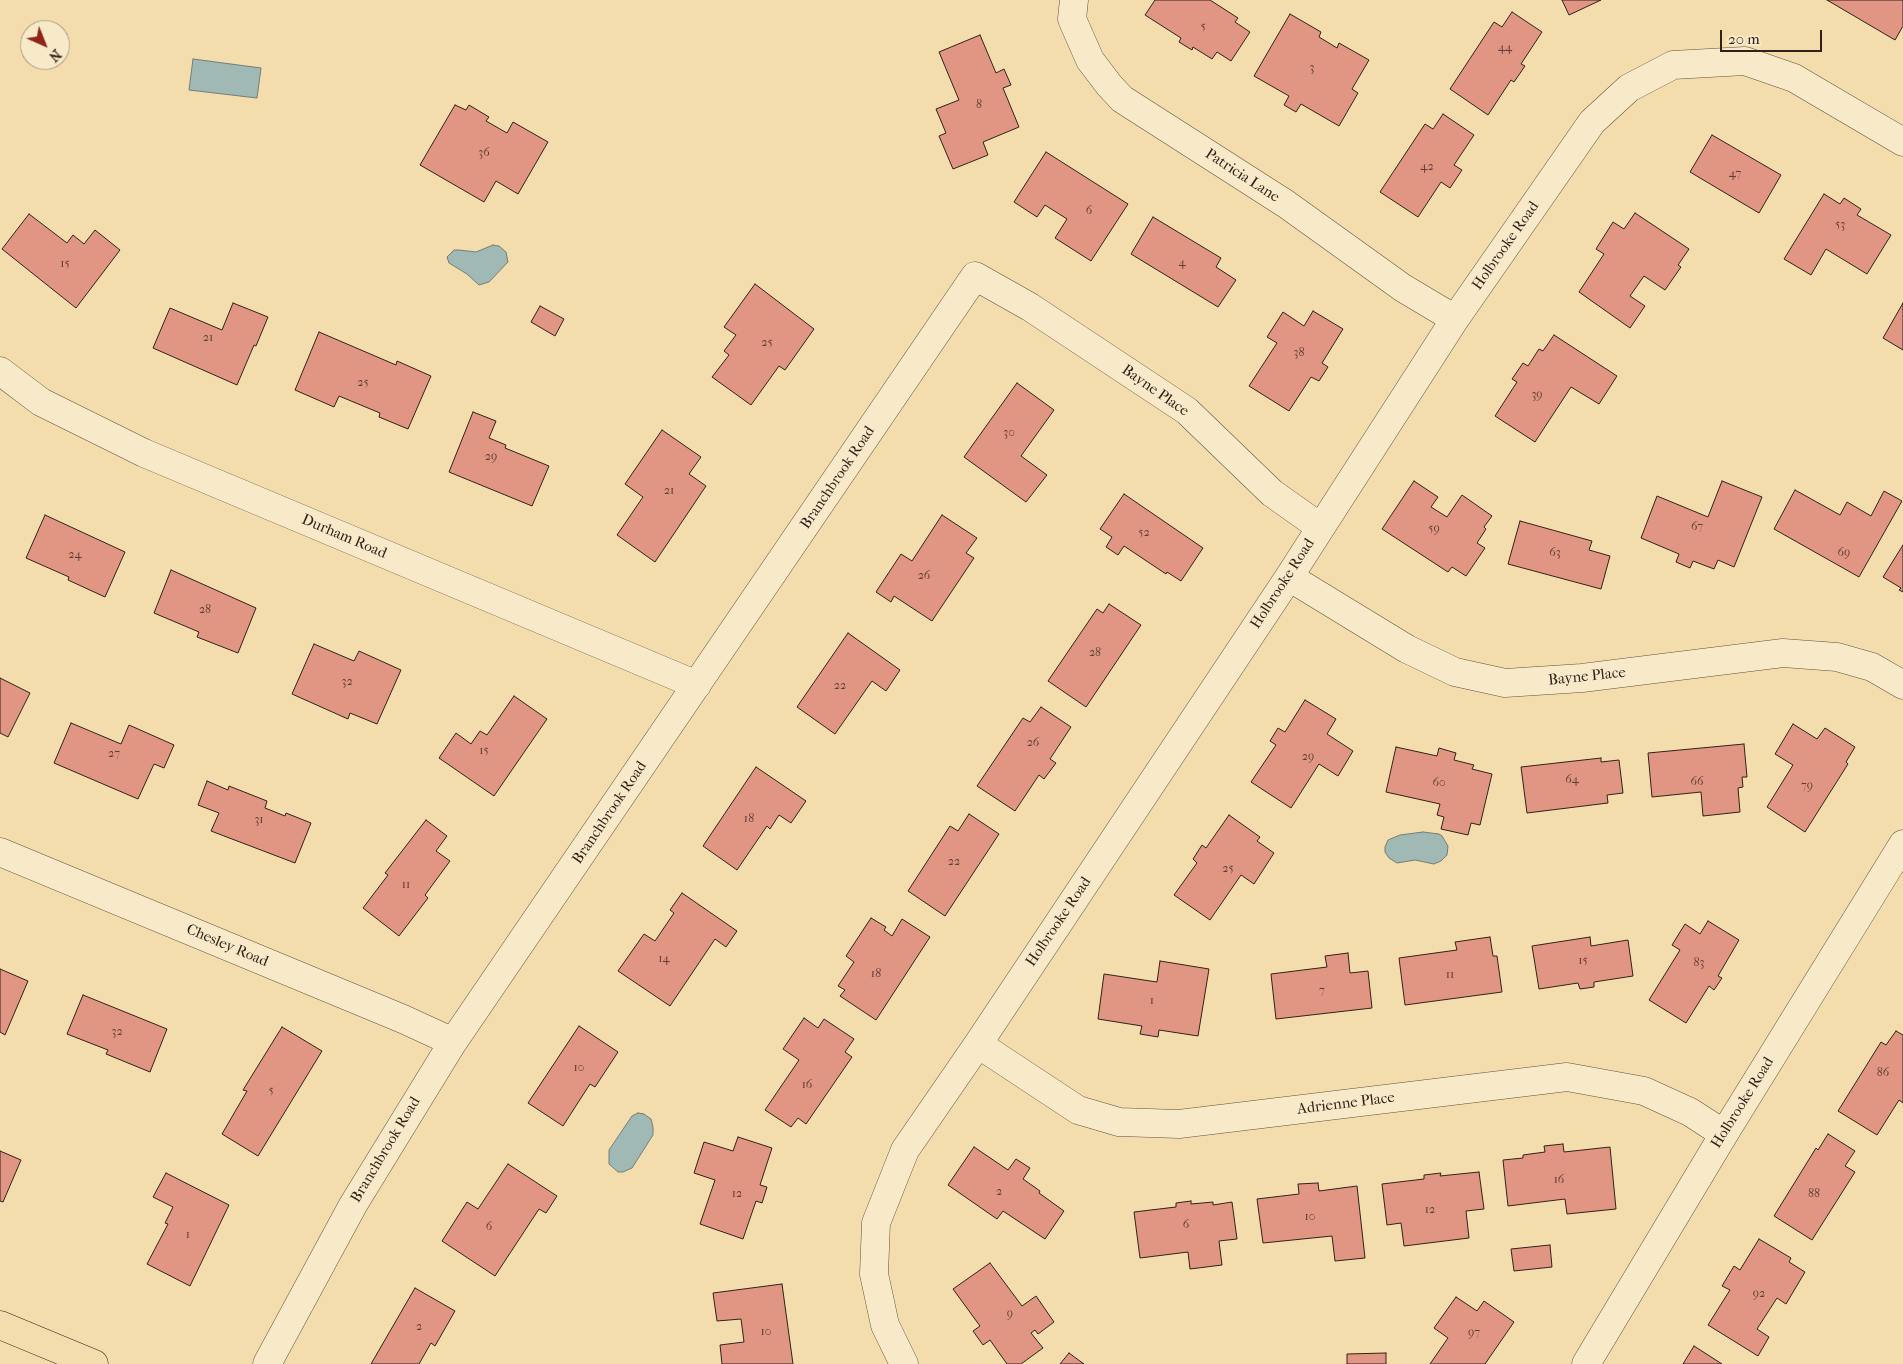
<!DOCTYPE html>
<style>
body{margin:0}
#map{position:relative;width:1903px;height:1364px;overflow:hidden;background:#f4ddac;font-family:"IM FELL French Canon",serif}
canvas{display:block}
.north{position:absolute;left:20px;top:20px;width:50px;height:50px;box-sizing:border-box;background:#f8e9c9;border:1px solid #a89983;border-radius:50%;rotate:136deg;font-size:14px;font-weight:700;line-height:20px;text-align:center;color:#30221b}
.north::after{content:'';display:block;margin:auto;width:18px;height:22px;background:#8f2418;clip-path:polygon(50% 0,100% 100%,50% 72%,0 100%)}
.scale{position:absolute;left:1720px;top:30px;width:102px;height:22px;box-sizing:border-box;border:2px solid #30221b;border-top:0;padding-left:6px;font-size:15px;line-height:18px;white-space:nowrap;color:#30221b;-webkit-text-stroke:4px #f8e9c9;paint-order:stroke}
</style>
<div id="map">
<canvas width="1903" height="1364"></canvas>
<div class="north">N</div>
<div class="scale">20 m</div>
</div>
<script>
const ctx = document.querySelector('canvas').getContext('2d');
ctx.lineJoin = 'round';
function paint(path, color) { ctx.fillStyle = color; ctx.fill(path, 'evenodd'); }
const poly = rows => new Path2D(rows.map(r => 'M' + r).join(''));
function trace(path, color, width, dash) { ctx.strokeStyle = color; ctx.lineWidth = width; ctx.lineCap = dash ? 'butt' : 'round'; ctx.setLineDash(dash || []); ctx.stroke(path); }
function drawText(font, color, halo, rows, align = 'center') {
  ctx.font = font + ' "IM FELL French Canon",serif'; ctx.lineWidth = 5; ctx.setLineDash([]); ctx.textBaseline = 'middle'; ctx.strokeStyle = halo; ctx.fillStyle = color; for (const [text, x, y, turn = 0] of rows) {
    ctx.save(); ctx.translate(x, y); ctx.rotate((+turn || 0) * Math.PI / 180); ctx.textAlign = isNaN(turn) ? turn : align; if (halo) ctx.strokeText(text, 0, 0); ctx.fillText(text, 0, 0); ctx.restore();
  }
}
const water = poly([
 [193,59,261,68,257,98,189,90,193,59],
 [493,245,499,246,506,252,508,262,489,282,479,285,467,274,449,263,447,257,454,250,459,250,476,252,493,245],
 [1423,832,1439,834,1442,836,1448,846,1447,855,1441,861,1434,864,1415,860,1397,863,1389,858,1385,852,1385,847,1388,840,1400,835,1423,832],
 [638,1113,644,1114,651,1119,653,1127,653,1135,632,1168,623,1172,618,1172,609,1164,609,1150,632,1116,638,1113]
]);
const building = poly([
 [1155,0,1210,0,1238,18,1235,22,1250,32,1231,61,1217,52,1212,59,1193,47,1192,50,1179,42,1181,38,1145,15,1155,0],
 [1562,0,1601,0,1569,15,1562,0],
 [1827,0,1903,0,1903,26,1895,40,1827,0],
 [1512,12,1542,32,1521,64,1525,66,1514,82,1511,80,1488,115,1450,89,1494,22,1502,27,1512,12],
 [1290,14,1321,32,1319,37,1337,48,1339,43,1369,60,1352,89,1358,93,1339,126,1301,104,1296,112,1284,105,1289,96,1254,76,1290,14],
 [980,35,996,73,1004,69,1011,85,1003,88,1019,127,983,142,988,155,953,169,939,136,946,133,936,109,959,100,939,52,980,35],
 [455,105,466,110,469,105,489,117,486,121,507,133,513,122,548,142,518,194,496,181,484,202,420,165,455,105],
 [1443,114,1474,135,1454,165,1462,170,1450,188,1441,182,1418,217,1380,192,1425,124,1433,129,1443,114],
 [1712,135,1781,175,1759,213,1690,172,1712,135],
 [1046,152,1128,204,1091,261,1055,238,1067,219,1045,205,1037,217,1014,202,1046,152],
 [1824,194,1840,204,1844,198,1861,209,1857,215,1891,235,1867,274,1826,249,1811,275,1784,259,1824,194],
 [1635,213,1689,249,1678,265,1681,267,1665,290,1644,276,1630,296,1645,306,1630,328,1579,292,1604,254,1596,249,1613,222,1624,229,1635,213],
 [29,214,67,243,73,235,84,244,95,230,120,250,76,308,2,249,29,214],
 [1153,217,1221,258,1216,267,1236,280,1218,307,1131,254,1153,217],
 [755,284,814,329,785,370,779,366,751,405,712,377,729,355,724,351,736,335,724,327,755,284],
 [233,303,268,317,256,346,254,345,237,385,153,348,170,308,222,330,233,303],
 [1903,303,1903,350,1883,338,1903,303],
 [540,306,564,319,555,336,531,322,540,306],
 [1313,311,1343,329,1322,363,1328,367,1319,381,1311,377,1289,411,1249,386,1277,343,1267,337,1283,312,1304,326,1313,311],
 [319,332,396,365,397,361,431,376,408,429,379,417,380,413,339,396,334,407,295,390,319,332],
 [1554,335,1617,376,1599,404,1571,387,1535,442,1495,416,1517,382,1512,379,1523,363,1528,366,1539,349,1543,351,1554,335],
 [1017,383,1054,410,1021,456,1047,475,1026,502,964,457,1017,383],
 [473,412,496,421,489,438,506,445,505,448,549,466,532,506,449,472,473,412],
 [662,430,701,457,689,474,706,486,655,562,617,535,643,497,625,484,662,430],
 [1414,481,1438,497,1431,507,1447,517,1462,495,1492,516,1484,527,1486,529,1477,543,1485,548,1466,576,1452,567,1448,572,1382,529,1414,481],
 [1722,481,1762,497,1734,567,1718,560,1714,569,1693,561,1690,568,1676,562,1679,554,1641,538,1657,496,1708,517,1722,481],
 [1795,490,1840,515,1847,502,1871,516,1884,491,1902,501,1859,577,1774,529,1795,490],
 [1124,494,1203,548,1181,581,1167,572,1166,574,1124,546,1118,555,1106,547,1112,537,1100,529,1124,494],
 [45,515,125,552,105,597,68,580,69,577,26,558,45,515],
 [942,515,977,538,966,553,974,558,932,621,894,596,891,602,876,592,901,554,912,561,942,515],
 [1520,521,1592,541,1589,550,1610,556,1601,589,1508,564,1520,521],
 [1903,545,1903,592,1899,590,1901,588,1883,577,1903,545],
 [171,570,256,608,238,653,197,637,199,632,154,613,171,570],
 [1109,604,1141,625,1086,707,1048,681,1097,609,1103,613,1109,604],
 [848,633,900,670,886,691,872,681,835,734,797,707,848,633],
 [314,644,354,661,359,651,401,670,377,724,350,713,348,719,292,694,314,644],
 [0,678,30,693,8,737,0,733,0,678],
 [514,696,547,719,494,796,439,758,456,733,471,744,480,731,487,735,514,696],
 [1305,700,1336,719,1327,734,1353,751,1338,776,1319,764,1291,808,1251,782,1276,745,1270,741,1278,728,1285,732,1305,700],
 [1041,707,1071,727,1050,759,1056,763,1044,779,1039,775,1015,811,977,786,1023,718,1030,722,1041,707],
 [71,723,121,744,129,725,174,745,164,768,154,764,138,799,54,763,71,723],
 [1793,724,1817,739,1825,728,1855,747,1846,762,1848,764,1805,832,1767,807,1793,765,1775,754,1793,724],
 [1744,744,1747,777,1742,777,1743,787,1738,788,1740,812,1703,816,1701,792,1652,797,1648,753,1744,744],
 [1396,747,1437,756,1439,748,1456,753,1454,760,1474,765,1472,769,1492,774,1480,825,1471,823,1468,835,1441,829,1444,817,1437,815,1440,804,1386,792,1396,747],
 [1601,758,1601,762,1619,760,1623,793,1607,795,1608,803,1527,813,1521,767,1601,758],
 [756,767,806,801,791,823,779,815,770,829,767,826,737,870,703,846,756,767],
 [207,781,228,790,229,786,267,801,265,808,285,816,286,813,311,823,295,863,211,831,219,813,198,805,207,781],
 [969,814,999,834,945,916,908,891,950,826,958,831,969,814],
 [1229,815,1260,837,1257,841,1274,853,1254,884,1241,875,1210,920,1174,895,1197,863,1193,859,1202,845,1206,848,1229,815],
 [426,820,447,836,436,851,450,861,425,895,428,898,399,936,363,908,388,875,385,873,426,820],
 [682,893,737,931,726,947,715,939,670,1006,618,971,644,934,655,941,674,913,670,910,682,893],
 [871,918,886,927,884,930,892,936,902,919,930,937,876,1020,840,996,845,990,838,986,854,962,846,956,871,918],
 [1708,921,1739,940,1718,976,1722,978,1714,990,1709,986,1686,1023,1649,1000,1680,950,1672,945,1685,924,1700,934,1708,921],
 [1490,937,1493,956,1497,956,1502,992,1405,1005,1399,958,1457,950,1455,942,1490,937],
 [1590,937,1591,946,1628,940,1633,976,1594,982,1594,987,1580,989,1578,983,1539,989,1532,946,1590,937],
 [1348,953,1350,973,1368,971,1372,1008,1276,1019,1271,974,1327,967,1325,956,1348,953],
 [1160,961,1209,969,1198,1036,1159,1030,1158,1037,1140,1034,1142,1026,1098,1019,1104,974,1157,982,1160,961],
 [0,969,28,981,5,1035,0,1032,0,969],
 [83,995,167,1029,150,1072,106,1054,108,1050,67,1034,83,995],
 [804,1018,818,1028,824,1019,854,1039,845,1052,852,1057,806,1124,798,1118,791,1127,765,1110,799,1060,783,1049,804,1018],
 [579,1026,618,1052,595,1087,590,1084,563,1126,528,1103,579,1026],
 [282,1027,322,1051,258,1156,222,1134,247,1091,243,1090,282,1027],
 [1896,1031,1903,1035,1903,1103,1899,1100,1877,1135,1838,1111,1881,1042,1886,1045,1896,1031],
 [1828,1134,1855,1151,1845,1166,1855,1172,1812,1240,1774,1216,1816,1148,1818,1150,1828,1134],
 [738,1137,772,1148,760,1185,767,1187,762,1203,756,1201,743,1239,700,1224,715,1180,694,1173,704,1142,733,1151,738,1137],
 [1563,1144,1564,1152,1610,1147,1616,1209,1567,1214,1565,1199,1508,1206,1503,1160,1523,1158,1523,1155,1545,1152,1544,1146,1563,1144],
 [974,1147,1008,1170,1016,1159,1030,1168,1023,1179,1040,1191,1039,1193,1064,1211,1045,1239,1003,1211,997,1219,948,1185,974,1147],
 [0,1151,21,1160,3,1202,0,1201,0,1151],
 [508,1164,557,1196,546,1213,539,1209,495,1276,442,1241,467,1202,478,1209,508,1164],
 [1479,1172,1484,1209,1466,1211,1469,1238,1404,1246,1401,1223,1387,1225,1382,1184,1424,1179,1424,1175,1441,1173,1440,1176,1479,1172],
 [166,1173,229,1205,190,1286,147,1264,168,1224,165,1223,173,1207,153,1197,166,1173],
 [1318,1183,1319,1191,1357,1186,1365,1258,1335,1261,1332,1236,1263,1243,1257,1199,1299,1194,1298,1184,1318,1183],
 [1191,1201,1191,1204,1213,1202,1213,1205,1232,1202,1237,1239,1219,1241,1222,1265,1190,1269,1188,1252,1140,1258,1134,1212,1176,1207,1176,1203,1191,1201],
 [1759,1239,1791,1258,1789,1262,1805,1272,1786,1304,1777,1298,1757,1329,1769,1337,1758,1356,1708,1325,1730,1290,1722,1286,1734,1266,1740,1270,1759,1239],
 [1550,1245,1552,1267,1514,1271,1511,1249,1550,1245],
 [990,1263,1022,1306,1036,1296,1054,1322,1038,1334,1035,1330,1031,1333,1043,1348,1021,1364,1007,1364,990,1340,983,1345,973,1331,980,1326,953,1289,990,1263],
 [782,1284,793,1364,722,1364,720,1345,744,1342,741,1319,717,1321,713,1293,782,1284],
 [415,1288,455,1311,435,1346,431,1343,419,1364,371,1364,415,1288],
 [1456,1297,1477,1311,1484,1301,1514,1322,1485,1364,1430,1364,1448,1338,1434,1328,1456,1297],
 [1694,1346,1722,1364,1683,1364,1694,1346],
 [1069,1353,1084,1364,1060,1364,1069,1353],
 [1386,1353,1386,1364,1347,1364,1347,1354,1386,1353]
]);
const minor = poly([
 [1074,0,1072,19,1090,60,1109,85,1122,99,1286,204,1403,288,1455,319],
 [0,371,41,402,144,453,697,685],
 [1289,577,1407,649,1455,672,1505,683,1582,678,1783,653,1837,657,1872,667,1903,685],
 [0,852,403,1019,453,1042],
 [978,1044,1078,1110,1119,1122,1179,1124,1567,1077,1644,1091,1690,1112,1724,1134],
 [267,1364,353,1205,453,1042,975,276,1030,307,1187,411,1272,493,1320,527],
 [904,1364,885,1325,874,1274,876,1223,905,1150,978,1044,1289,577,1455,319,1592,122,1629,88,1673,65,1745,61,1794,78,1903,142],
 [1586,1364,1724,1134,1903,844]
]);
const major = poly([
 [0,1325,94,1364]
]);
const numberNames = [
 ["5",1203,27],
 ["44",1505,48],
 ["3",1312,68],
 ["8",979,105],
 ["36",484,153],
 ["42",1427,167],
 ["47",1735,174],
 ["6",1089,211],
 ["53",1840,225],
 ["4",1182,263],
 ["15",65,264],
 ["21",208,338],
 ["25",767,343],
 ["38",1299,353],
 ["25",363,383],
 ["39",1537,395],
 ["30",1009,433],
 ["29",491,457],
 ["21",669,491],
 ["67",1697,527],
 ["59",1434,529],
 ["52",1144,533],
 ["63",1555,553],
 ["69",1844,553],
 ["24",75,555],
 ["26",924,576],
 ["28",205,610],
 ["28",1095,653],
 ["32",347,682],
 ["22",840,686],
 ["26",1033,743],
 ["15",484,751],
 ["27",114,754],
 ["29",1308,757],
 ["64",1572,780],
 ["66",1697,782],
 ["60",1439,783],
 ["79",1807,786],
 ["18",749,819],
 ["31",259,820],
 ["22",954,862],
 ["25",1228,869],
 ["11",406,885],
 ["14",664,959],
 ["15",1583,961],
 ["83",1699,963],
 ["18",876,974],
 ["11",1450,975],
 ["7",1322,991],
 ["1",1152,1001],
 ["32",117,1032],
 ["10",579,1068],
 ["86",1883,1073],
 ["16",807,1085],
 ["5",271,1091],
 ["16",1559,1180],
 ["2",999,1192],
 ["12",737,1194],
 ["88",1814,1194],
 ["12",1430,1210],
 ["10",1310,1217],
 ["6",1186,1225],
 ["6",489,1227],
 ["1",188,1235],
 ["92",1759,1294],
 ["9",1010,1314],
 ["2",419,1327],
 ["10",766,1332],
 ["97",1474,1333]
];
const streetNames = [
 ["Patricia Lane",1242,176,33],
 ["Holbrooke Road",1506,246,-55],
 ["Bayne Place",1155,391,35],
 ["Branchbrook Road",838,478,-56],
 ["Durham Road",344,537,23],
 ["Holbrooke Road",1283,584,-57],
 ["Bayne Place",1587,677,-6],
 ["Branchbrook Road",610,813,-56],
 ["Holbrooke Road",1059,922,-56],
 ["Chesley Road",227,946,23],
 ["Holbrooke Road",1743,1103,-58],
 ["Adrienne Place",1346,1104,-7],
 ["Branchbrook Road",386,1150,-59]
];
paint(water, '#a1b9b5');
trace(water, '#747d77', 1);
paint(building, '#e19583');
trace(building, '#30221b', 1);
trace(minor, '#61513f', 29);
trace(major, '#30221b', 29);
trace(minor, '#f8e9c9', 28);
trace(major, '#f4ddac', 28);
drawText('12px', '#5c3f35', null, numberNames);
drawText('15px', '#30221b', '#f8e9c9', streetNames);
</script>
